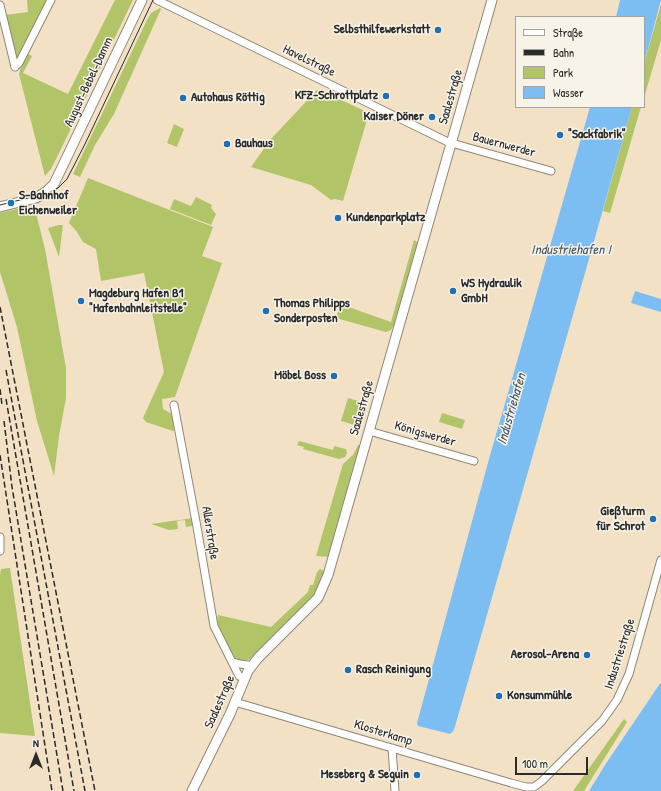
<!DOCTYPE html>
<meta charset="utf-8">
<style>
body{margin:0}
#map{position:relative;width:661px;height:791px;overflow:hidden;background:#f3e1c6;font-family:"Patrick Hand",sans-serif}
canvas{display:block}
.legend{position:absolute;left:515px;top:16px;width:130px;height:92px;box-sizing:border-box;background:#f7f3e8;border:1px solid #a5a39c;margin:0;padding:5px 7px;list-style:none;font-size:12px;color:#2b2b2b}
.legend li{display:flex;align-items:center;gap:8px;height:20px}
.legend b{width:20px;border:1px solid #a5a39c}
.north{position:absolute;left:16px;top:735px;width:40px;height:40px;-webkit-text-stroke:3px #f7f3e8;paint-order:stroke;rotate:0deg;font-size:11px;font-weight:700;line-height:16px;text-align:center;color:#2b2b2b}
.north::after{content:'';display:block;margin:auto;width:14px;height:18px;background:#2b2b2b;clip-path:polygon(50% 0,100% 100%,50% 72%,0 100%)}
.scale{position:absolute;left:515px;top:757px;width:73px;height:18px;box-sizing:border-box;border:2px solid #2b2b2b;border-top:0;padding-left:5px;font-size:12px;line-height:14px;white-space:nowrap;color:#2b2b2b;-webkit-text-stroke:3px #f7f3e8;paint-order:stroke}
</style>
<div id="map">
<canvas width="661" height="791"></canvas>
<ul class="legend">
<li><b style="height:5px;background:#fff"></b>Straße</li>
<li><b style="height:5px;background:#2b2b2b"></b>Bahn</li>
<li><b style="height:11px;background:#b1c468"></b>Park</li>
<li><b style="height:11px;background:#7dbef2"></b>Wasser</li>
</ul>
<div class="north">N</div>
<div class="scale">100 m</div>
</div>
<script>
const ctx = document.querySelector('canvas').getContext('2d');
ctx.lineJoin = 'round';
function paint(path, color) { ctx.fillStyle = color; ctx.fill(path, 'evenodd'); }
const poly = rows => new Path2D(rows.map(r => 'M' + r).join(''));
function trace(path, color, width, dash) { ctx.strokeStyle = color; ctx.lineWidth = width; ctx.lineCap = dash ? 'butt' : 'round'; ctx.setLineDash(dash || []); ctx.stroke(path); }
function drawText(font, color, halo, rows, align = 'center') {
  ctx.font = font + ' "Patrick Hand",sans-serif'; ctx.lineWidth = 3; ctx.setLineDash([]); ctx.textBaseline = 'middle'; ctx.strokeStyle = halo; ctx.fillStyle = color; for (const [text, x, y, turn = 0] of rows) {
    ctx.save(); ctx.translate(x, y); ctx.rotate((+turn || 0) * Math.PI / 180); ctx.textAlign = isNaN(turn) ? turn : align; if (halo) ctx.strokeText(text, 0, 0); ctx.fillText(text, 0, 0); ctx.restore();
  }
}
const green = poly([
 [27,0,47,0,19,59,14,58,5,15,28,12],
 [115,0,133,0,60,151,51,169,45,176,19,74,22,63,27,53,32,56,23,73,68,94],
 [661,4,661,40,644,98,644,64],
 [160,8,161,9,114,114,95,145,80,177,73,174,147,20,151,13],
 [317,90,320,90,369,113,343,201,335,199,331,200,311,185,251,167,270,140],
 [632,107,641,107,610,213,603,211],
 [174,124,184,129,177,147,167,143],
 [88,178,213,227,202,256,222,263,175,397,162,399,163,409,172,414,176,427,173,431,146,422,143,418,164,372,144,273,101,281,96,249,83,242,77,232,69,223],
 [196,197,212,205,211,208,216,214,211,225,170,209,174,199,191,206],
 [34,205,45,249,66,368,66,398,59,436,54,476,37,421,17,327,0,272,0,213],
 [59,225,63,225,59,257,48,228],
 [414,240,417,242,417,248,394,325,391,330,386,332,336,318,340,304,391,322],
 [348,398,362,402,355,425,341,421],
 [442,413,465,420,462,429,439,422],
 [299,441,333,450,334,446,346,449,347,453,345,457,339,459,303,449,304,447,297,445],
 [358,445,361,445,330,557,316,556,343,464,353,455],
 [193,518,193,524,192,526,186,527,185,520,177,521,178,529,169,530,151,524],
 [10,568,35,736,0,733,0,576,1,569],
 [320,569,326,572,319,591,254,658,243,661,236,660,220,630,217,621,218,615,271,627,308,592,310,585,313,585,317,572],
 [624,719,627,722,584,791,573,791]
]);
const water = poly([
 [620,0,661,0,644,64,644,17,616,17],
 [590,107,632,107,587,266,454,730,450,734,418,726,417,723,489,459],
 [635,291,661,299,661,312,631,303],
 [661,682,661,791,589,791,605,765]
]);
const minor = poly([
 [157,0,448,142,551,171],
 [0,5,15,67],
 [15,67,19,63,51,0],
 [174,405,197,527,214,626,239,676,244,678],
 [369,431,474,461],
 [0,537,0,551],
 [233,662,240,664,248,665,251,667],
 [235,702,511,783,526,787,534,787,542,781,602,721,617,700,629,674,661,560],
 [392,748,395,791]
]);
const major = poly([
 [0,207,36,198,47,191,54,184,142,0],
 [192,791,230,714,248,671,258,658,318,598,328,575,492,0]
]);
const tram = poly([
 [0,205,48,193,58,188,67,179,85,144,153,0]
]);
const rail = poly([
 [0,307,95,791],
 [6,370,85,791],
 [0,389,2,405],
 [6,399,74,791],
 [4,421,12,487,63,791],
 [0,455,52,791]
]);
const markers = [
 [438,30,4,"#1f6fb2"],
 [386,96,4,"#1f6fb2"],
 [183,98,4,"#1f6fb2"],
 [432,117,4,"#1f6fb2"],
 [560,135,4,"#1f6fb2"],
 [227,144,4,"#1f6fb2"],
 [11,203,4,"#1f6fb2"],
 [338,218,4,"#1f6fb2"],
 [453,291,4,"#1f6fb2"],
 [81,301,4,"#1f6fb2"],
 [266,311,4,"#1f6fb2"],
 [334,376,4,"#1f6fb2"],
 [653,519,4,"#1f6fb2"],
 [587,655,4,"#1f6fb2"],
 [348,670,4,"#1f6fb2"],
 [499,696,4,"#1f6fb2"],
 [417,775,4,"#1f6fb2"]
];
const poiNames = [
 ["Selbsthilfewerkstatt",430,30,"right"],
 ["KFZ-Schrottplatz",378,96,"right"],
 ["Autohaus Röttig",191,98],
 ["Kaiser Döner",424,117,"right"],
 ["\"Sackfabrik\"",568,135],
 ["Bauhaus",235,144],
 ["S-Bahnhof",19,196],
 ["Eichenweiler",19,211],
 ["Kundenparkplatz",346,218],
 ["WS Hydraulik",461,284],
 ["GmbH",461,299],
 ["Magdeburg Hafen B1",89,294],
 ["\"Hafenbahnleitstelle\"",89,309],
 ["Thomas Philipps",274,304],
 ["Sonderposten",274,319],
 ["Möbel Boss",326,376,"right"],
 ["Gießturm",645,512,"right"],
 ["für Schrot",645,527,"right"],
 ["Aerosol-Arena",579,655,"right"],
 ["Rasch Reinigung",356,670],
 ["Konsummühle",507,696],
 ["Meseberg & Seguin",409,775,"right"]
];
const streetNames = [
 ["Havelstraße",309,61,26],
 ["August-Bebel-Damm",89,82,-65],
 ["Saalestraße",451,97,-74],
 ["Bauernwerder",504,145,15],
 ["Saalestraße",362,408,-74],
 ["Königswerder",425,434,16],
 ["Allerstraße",210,533,81],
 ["Industriestraße",620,654,-72],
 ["Saalestraße",220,702,-66],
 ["Klosterkamp",383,733,17]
];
const waterNames = [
 ["Industriehafen I",571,250],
 ["Industriehafen",512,409,-74]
];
paint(green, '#b1c468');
paint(water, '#7dbef2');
trace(minor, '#8f8678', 9);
trace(major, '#8f8678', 11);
trace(minor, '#fff', 7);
trace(major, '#fff', 9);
trace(tram, '#2b2b2b', 1);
trace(rail, '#2b2b2b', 1.5, [6, 3]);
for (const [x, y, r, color] of markers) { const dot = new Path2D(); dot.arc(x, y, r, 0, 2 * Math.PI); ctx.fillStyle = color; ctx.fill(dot); trace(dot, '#f7f3e8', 1.5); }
drawText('bold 13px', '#2b2b2b', '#f7f3e8', poiNames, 'left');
drawText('13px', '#2b2b2b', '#f7f3e8', streetNames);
drawText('italic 14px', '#445767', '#f7f3e8', waterNames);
</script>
